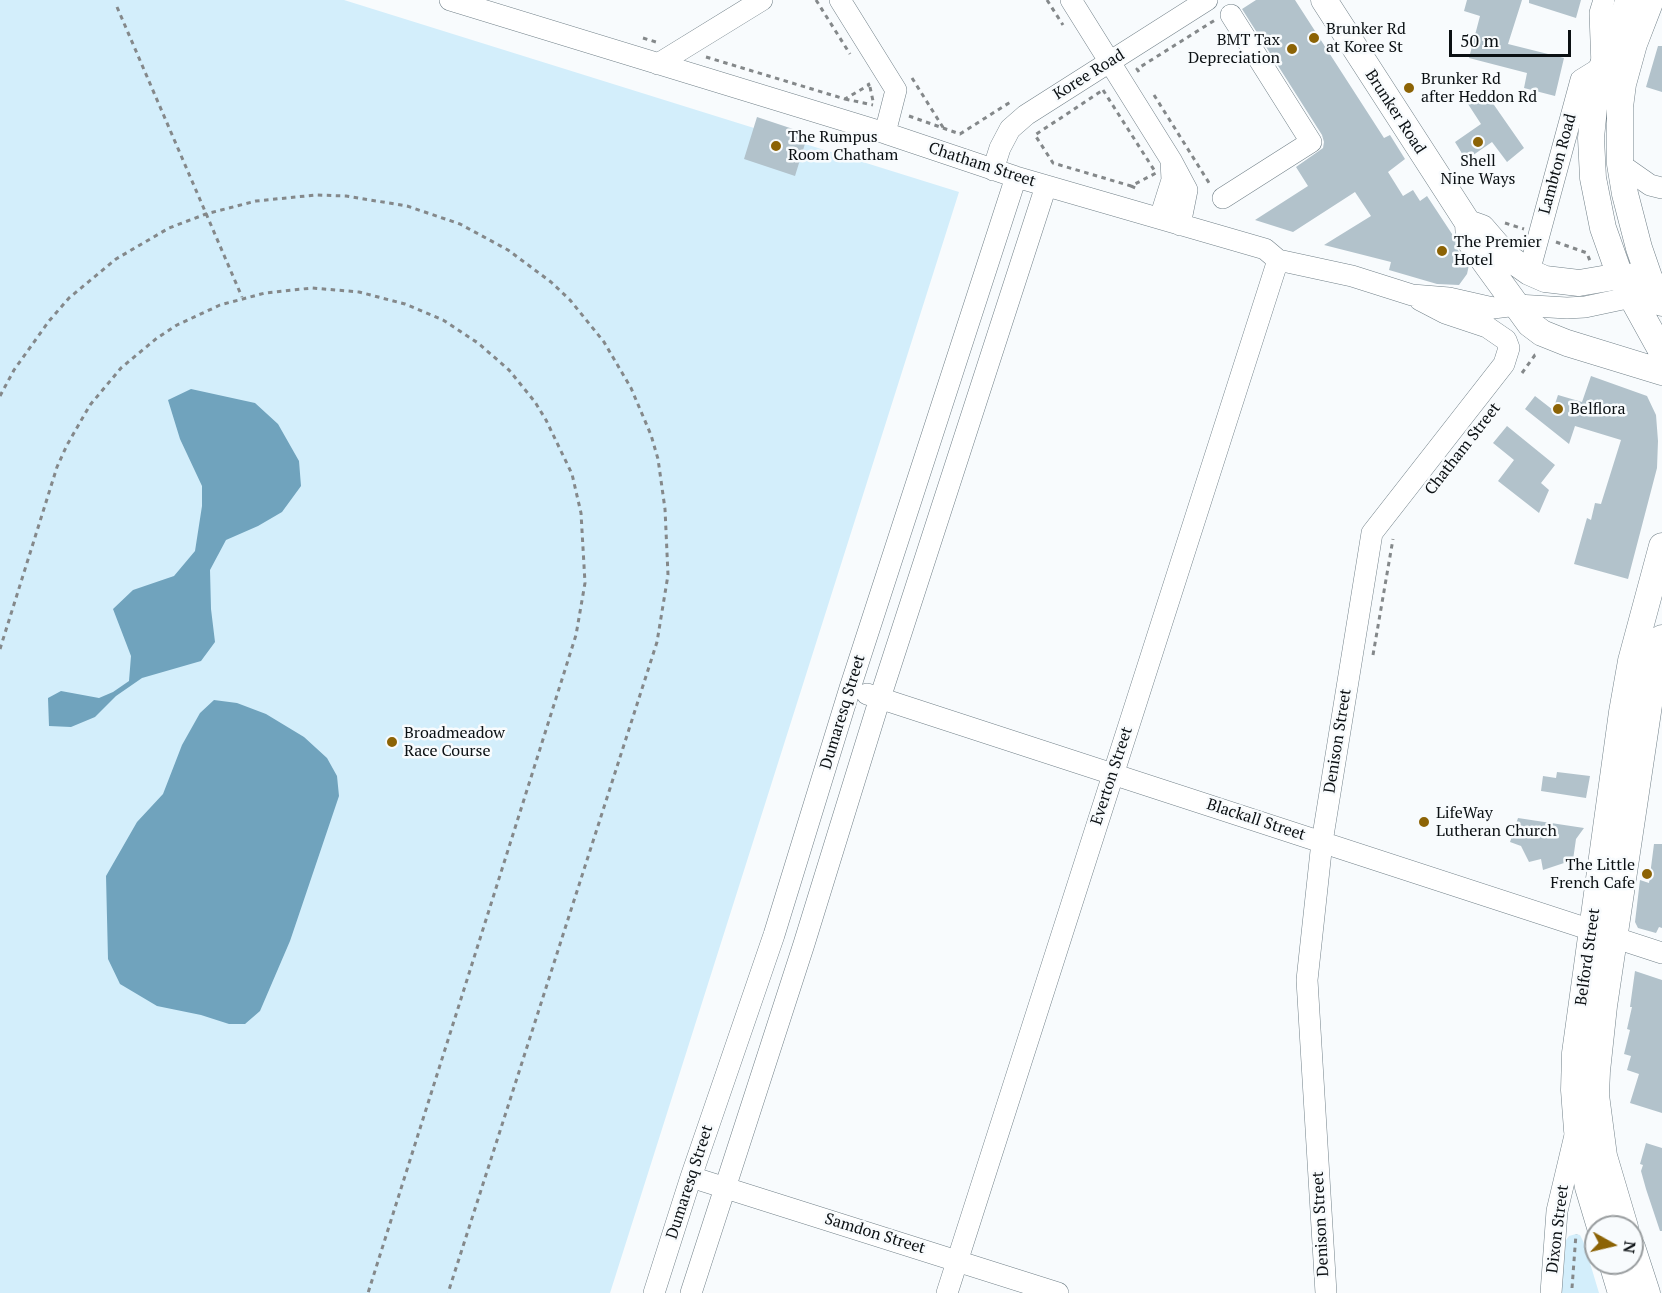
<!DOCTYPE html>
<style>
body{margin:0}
#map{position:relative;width:1662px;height:1293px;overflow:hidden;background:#f8fbfd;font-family:"PT Serif",serif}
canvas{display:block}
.north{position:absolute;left:1584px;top:1215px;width:60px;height:60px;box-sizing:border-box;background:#f8fbfd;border:2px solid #999d9f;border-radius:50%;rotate:98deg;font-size:16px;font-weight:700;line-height:24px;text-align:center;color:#0b1013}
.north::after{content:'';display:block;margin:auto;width:21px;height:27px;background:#8c6305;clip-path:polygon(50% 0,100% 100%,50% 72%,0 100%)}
.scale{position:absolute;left:1449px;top:30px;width:122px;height:27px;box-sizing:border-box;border:3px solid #0b1013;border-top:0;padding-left:8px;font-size:18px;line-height:21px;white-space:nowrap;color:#0b1013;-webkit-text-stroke:4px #f8fbfd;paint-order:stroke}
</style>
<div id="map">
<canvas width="1662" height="1293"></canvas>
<div class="north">N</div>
<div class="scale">50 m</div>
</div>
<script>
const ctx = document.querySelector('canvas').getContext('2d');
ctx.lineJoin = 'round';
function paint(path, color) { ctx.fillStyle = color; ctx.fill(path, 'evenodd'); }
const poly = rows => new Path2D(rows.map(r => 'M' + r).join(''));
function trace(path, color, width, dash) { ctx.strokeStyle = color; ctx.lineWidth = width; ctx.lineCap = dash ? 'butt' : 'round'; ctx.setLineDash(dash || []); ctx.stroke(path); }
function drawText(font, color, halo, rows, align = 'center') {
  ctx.font = font + ' "PT Serif",serif'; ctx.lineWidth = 5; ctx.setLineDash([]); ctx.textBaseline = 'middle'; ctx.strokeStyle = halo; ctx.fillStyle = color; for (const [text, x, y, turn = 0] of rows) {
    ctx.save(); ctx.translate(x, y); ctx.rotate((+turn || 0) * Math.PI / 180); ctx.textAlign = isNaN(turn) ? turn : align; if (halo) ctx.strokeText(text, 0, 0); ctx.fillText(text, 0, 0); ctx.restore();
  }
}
const green = poly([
 [0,0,344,0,959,192,610,1293,0,1293],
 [1576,1234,1580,1235,1584,1243,1599,1293,1561,1293,1566,1240,1569,1236]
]);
const water = poly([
 [191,389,255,403,278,424,299,461,301,486,282,512,258,526,226,540,210,570,211,609,215,642,201,661,142,678,116,696,95,717,71,727,49,726,48,698,61,691,99,698,113,692,129,681,131,656,113,609,133,590,174,576,195,551,202,506,202,486,180,439,168,400],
 [214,700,237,703,266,714,304,737,327,758,337,776,339,796,290,941,260,1011,245,1024,229,1024,201,1015,157,1006,120,984,108,959,106,876,137,822,163,794,182,745,200,713]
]);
const building = poly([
 [1256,0,1295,0,1384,138,1390,135,1405,159,1388,172,1403,196,1413,190,1420,201,1427,196,1454,237,1457,249,1469,265,1467,274,1459,285,1437,284,1389,270,1391,262,1324,245,1371,216,1355,192,1293,232,1255,220,1308,186,1296,167,1323,148,1324,142,1322,135,1242,9],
 [1467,0,1522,0,1508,44,1564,58,1555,96,1524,88,1527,73,1469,58,1480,16,1464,11],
 [1529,0,1581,0,1576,18,1529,3],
 [1658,46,1662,46,1662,92,1646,87],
 [1485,92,1524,148,1507,162,1492,142,1466,160,1455,142,1481,124,1468,104],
 [757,117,808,134,795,176,744,159],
 [1591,376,1647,396,1656,415,1658,441,1657,468,1628,579,1574,564,1587,518,1591,520,1595,503,1601,504,1621,440,1575,426,1569,444,1525,409,1535,396,1553,410,1558,395,1582,402],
 [1507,426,1555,465,1541,483,1549,490,1539,513,1498,481,1514,460,1493,443],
 [1557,772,1590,776,1586,798,1541,791,1543,776,1556,778],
 [1518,818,1584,828,1576,839,1573,860,1543,870,1541,859,1529,862,1521,846,1510,842],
 [1654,844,1662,844,1662,928,1659,927,1656,933,1638,928,1635,922,1640,880,1649,883],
 [1635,971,1662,980,1662,1113,1630,1103,1639,1074,1627,1070,1631,1056,1624,1054,1630,1030,1627,1029,1632,1007,1630,1007],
 [1646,1143,1662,1148,1662,1231,1660,1231,1646,1189,1641,1171,1643,1165,1640,1164]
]);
const path = poly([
 [816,0,850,54],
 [1047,0,1063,25],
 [117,7,242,297],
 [643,38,659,43],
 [706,57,845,99,869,85,868,83],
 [1139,72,1137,69,1215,20],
 [912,78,944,129],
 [870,87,873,101],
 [1103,90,1156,173,1131,186,1053,163,1035,135,1103,90],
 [1154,95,1211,186],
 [845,99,873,105],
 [909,116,960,134,1012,101],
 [1131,186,1138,189],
 [1505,223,1524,229],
 [1556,242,1587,253,1590,261],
 [1522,373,1535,355,1539,354],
 [0,396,14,370,49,321,69,298,116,259,169,228,206,214,256,201,316,195,346,196,407,206,460,224,508,250,551,282,570,300,604,342,631,388,651,435,658,459,665,509,668,575,657,642,448,1293],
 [0,649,57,467,67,445,90,405,121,368,157,338,177,325,220,305,265,293,312,288,359,292,405,304,443,320,478,343,509,370,535,402,546,420,572,474,581,513,585,583,576,635,368,1293],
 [1373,655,1393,539],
 [1572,1288,1576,1234]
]);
const minor = poly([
 [450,0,885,133,1016,177,1265,249,1278,260,1352,276,1412,295,1449,298,1493,308,1517,305,1567,308,1585,307,1632,297],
 [840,0,896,90,885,133],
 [1071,0,1171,160,1187,190,1180,225],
 [658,64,762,0],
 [1620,164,1650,185,1662,188],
 [993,170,1000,148,1010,129,1026,115,1207,0],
 [1223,198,1311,142,1231,15],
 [1160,218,1172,180,1171,161],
 [1529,272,1581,80,1602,67,1600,13,1604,0],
 [867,694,1662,953],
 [691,1177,1058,1293],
 [654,1293,691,1177,774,935,850,688,1016,177],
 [691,1293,804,944,880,698,1046,186],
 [947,1293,1278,260],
 [1326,1293,1307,980,1322,842,1372,533,1504,364,1509,348,1506,340,1487,327,1445,313,1420,300],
 [1551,1293,1557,1211,1576,1131]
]);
const major = poly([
 [1324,0,1468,223,1469,240,1530,324,1542,333,1567,343,1662,372],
 [1629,0,1602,67,1594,108,1591,138,1593,178,1603,228,1620,276,1662,352],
 [1651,0,1634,44,1623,84,1620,107,1620,164,1625,194,1639,248,1649,277,1662,303],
 [1468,223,1482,228,1501,250,1512,260,1529,272,1545,279,1579,283,1620,276,1635,277],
 [1600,1227,1588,1187,1577,1130,1574,1090,1575,1053,1622,712,1631,661,1662,546],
 [1625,1227,1604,1156,1596,1095,1597,1071,1604,1006,1652,685,1662,638],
 [1632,1247,1647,1293],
 [1612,1263,1621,1293]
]);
const markers = [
 [1314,38,6,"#8c6305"],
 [1292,49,6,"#8c6305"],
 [1409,88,6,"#8c6305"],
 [1478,142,6,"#8c6305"],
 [776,146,6,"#8c6305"],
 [1442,251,6,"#8c6305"],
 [1558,409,6,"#8c6305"],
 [392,742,6,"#8c6305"],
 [1424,822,6,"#8c6305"],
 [1647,874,6,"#8c6305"]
];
const poiNames = [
 ["Brunker Rd",1326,29],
 ["at Koree St",1326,47],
 ["BMT Tax",1280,40,"right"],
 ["Depreciation",1280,58,"right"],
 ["Brunker Rd",1421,79],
 ["after Heddon Rd",1421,97],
 ["The Rumpus",788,137],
 ["Room Chatham",788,155],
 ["Shell",1478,161,"center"],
 ["Nine Ways",1478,179,"center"],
 ["The Premier",1454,242],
 ["Hotel",1454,260],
 ["Belflora",1570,409],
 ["Broadmeadow",404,733],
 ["Race Course",404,751],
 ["LifeWay",1436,813],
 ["Lutheran Church",1436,831],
 ["The Little",1635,865,"right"],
 ["French Cafe",1635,883,"right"]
];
const streetNames = [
 ["Koree Road",1089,75,-32],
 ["Brunker Road",1395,112,57],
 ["Lambton Road",1558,164,-75],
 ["Chatham Street",982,165,18],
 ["Chatham Street",1463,449,-52],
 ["Dumaresq Street",843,712,-73],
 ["Denison Street",1338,741,-81],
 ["Everton Street",1112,776,-72],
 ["Blackall Street",1256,820,18],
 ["Belford Street",1588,957,-82],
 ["Dumaresq Street",690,1182,-72],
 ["Denison Street",1321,1224,-93],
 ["Dixon Street",1558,1229,-83],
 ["Samdon Street",875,1234,17]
];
paint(green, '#d3eefb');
paint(water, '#70a3bd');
paint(building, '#b2c2cb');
trace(minor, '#728189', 22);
trace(major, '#728189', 27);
trace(path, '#84888a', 3, [4.5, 4.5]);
trace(minor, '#fff', 21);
trace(major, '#fff', 26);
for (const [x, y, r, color] of markers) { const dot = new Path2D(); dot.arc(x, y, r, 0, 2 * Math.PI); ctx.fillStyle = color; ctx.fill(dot); trace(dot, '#f8fbfd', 2); }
drawText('16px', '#0b1013', '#f8fbfd', poiNames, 'left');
drawText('16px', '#0b1013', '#f8fbfd', streetNames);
</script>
